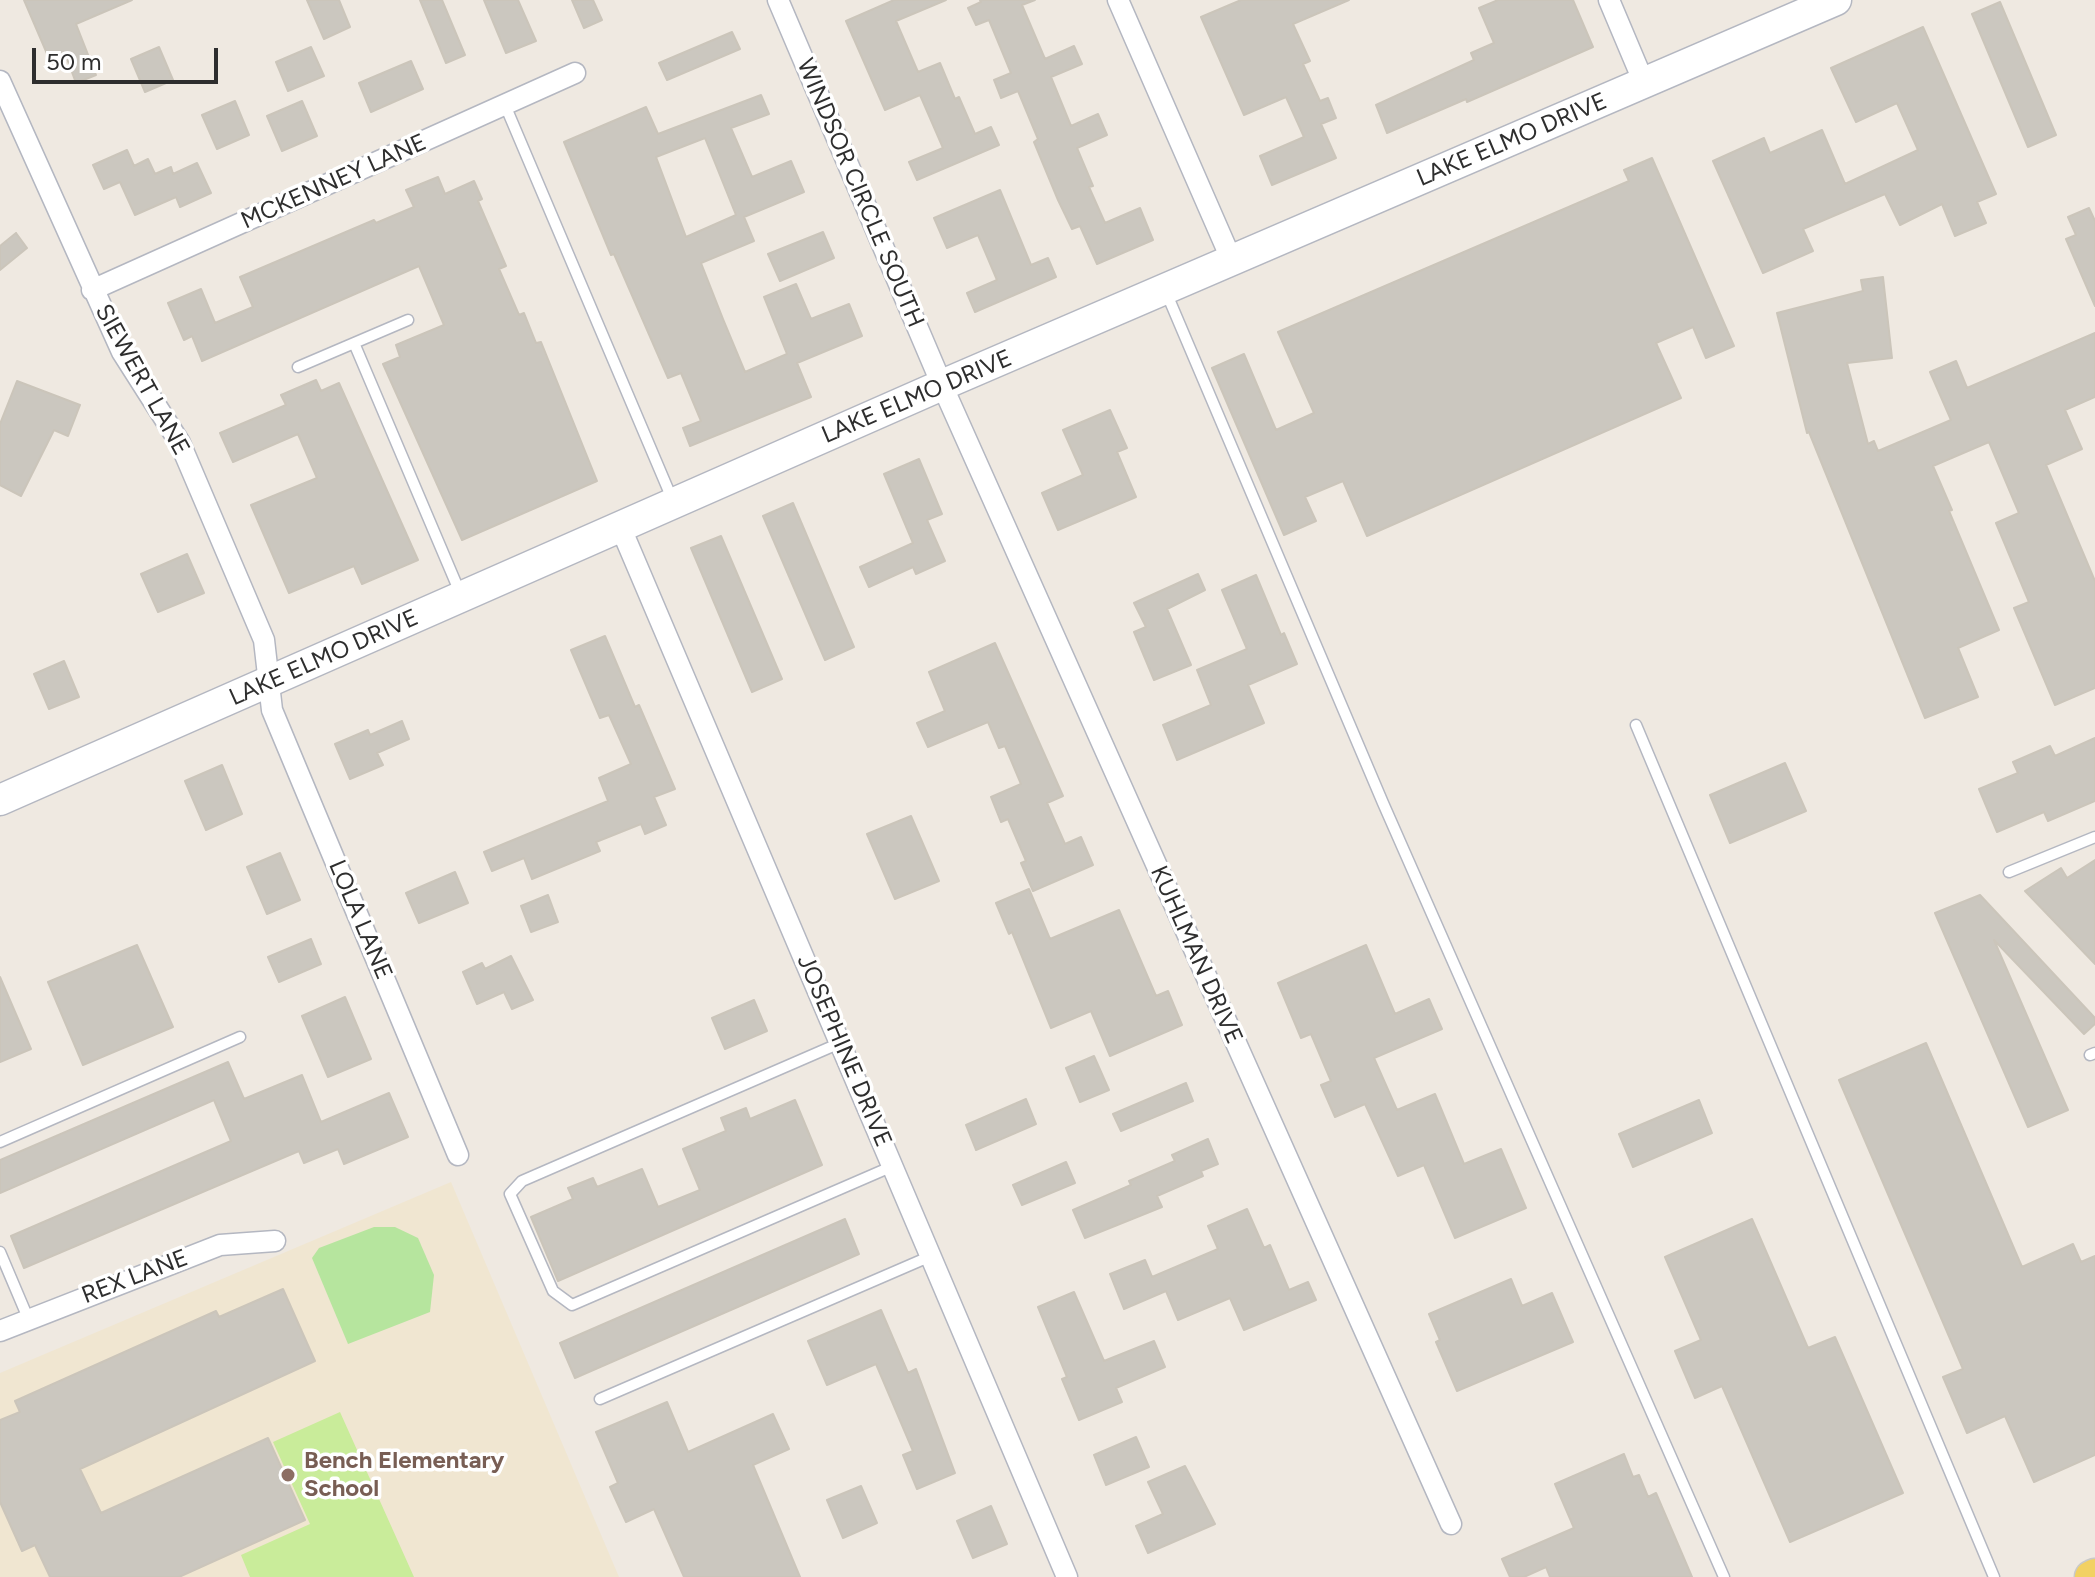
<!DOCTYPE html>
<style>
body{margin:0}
#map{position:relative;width:2095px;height:1577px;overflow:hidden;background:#efe9e1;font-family:Figtree,sans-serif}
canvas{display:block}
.scale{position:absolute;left:32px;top:48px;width:186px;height:36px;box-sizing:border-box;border:4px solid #2e2e2e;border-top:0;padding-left:10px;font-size:24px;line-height:28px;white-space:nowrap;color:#2e2e2e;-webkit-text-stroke:6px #fff;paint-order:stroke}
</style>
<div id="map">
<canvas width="2095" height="1577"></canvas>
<div class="scale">50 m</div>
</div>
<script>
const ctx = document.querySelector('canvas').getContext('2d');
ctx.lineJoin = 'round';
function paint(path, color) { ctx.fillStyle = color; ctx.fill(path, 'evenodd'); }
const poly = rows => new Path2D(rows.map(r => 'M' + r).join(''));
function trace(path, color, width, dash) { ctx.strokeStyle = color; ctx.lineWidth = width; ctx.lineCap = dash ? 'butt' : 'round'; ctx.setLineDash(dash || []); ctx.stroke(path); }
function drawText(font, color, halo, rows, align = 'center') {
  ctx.font = font + ' Figtree,sans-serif'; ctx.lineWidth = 7; ctx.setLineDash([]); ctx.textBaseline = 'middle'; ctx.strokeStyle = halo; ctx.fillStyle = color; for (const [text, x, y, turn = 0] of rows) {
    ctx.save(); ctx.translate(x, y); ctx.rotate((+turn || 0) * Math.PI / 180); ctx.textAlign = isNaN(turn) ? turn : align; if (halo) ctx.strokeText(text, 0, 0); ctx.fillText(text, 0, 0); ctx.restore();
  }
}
const education = poly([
 [451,1182,619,1577,0,1577,0,1373]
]);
const green = poly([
 [374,1227,395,1227,418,1238,434,1275,430,1312,348,1344,312,1258,319,1248]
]);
const pitch = poly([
 [340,1412,414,1577,250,1577,241,1555,310,1524,273,1442]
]);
const building = poly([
 [24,0,132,0,76,24,96,75,76,83,66,56,51,63,24,0],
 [307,0,339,0,350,27,324,39,307,0],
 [420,0,442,0,465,55,446,63,420,0],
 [484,0,518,0,536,41,506,53,484,0],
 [572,0,593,0,602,20,584,28,572,0],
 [894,0,946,0,896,21,918,72,940,63,955,99,959,97,975,134,991,127,999,145,917,180,909,162,943,148,920,95,885,110,846,21,894,0],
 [980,0,1035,0,1022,5,1045,59,1074,46,1082,64,1051,77,1071,126,1098,114,1107,135,1077,148,1093,186,1089,187,1105,223,1140,208,1153,240,1097,264,1080,226,1072,229,1058,200,1034,142,1038,139,1018,91,1001,98,994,80,1011,73,989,20,976,25,968,8,981,2,980,0],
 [1241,0,1349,0,1293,24,1310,61,1303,64,1320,101,1328,98,1336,118,1321,124,1336,158,1272,185,1260,156,1304,137,1286,97,1244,115,1201,17,1241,0],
 [1498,0,1573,0,1593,47,1467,102,1466,99,1387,133,1376,105,1474,60,1471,53,1494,43,1479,8,1498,0],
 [2000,2,2056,135,2028,147,1972,14,2000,2],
 [1923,27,1996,194,1977,202,1986,223,1955,236,1942,204,1900,225,1885,194,1803,229,1813,251,1763,273,1713,161,1764,138,1770,153,1822,130,1845,184,1918,150,1897,103,1856,122,1831,68,1923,27],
 [732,32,740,49,667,80,659,63,732,32],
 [159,47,173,80,145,92,131,59,159,47],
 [311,47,324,76,288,91,276,62,311,47],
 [411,61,423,89,371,112,359,83,411,61],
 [761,95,769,114,731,128,752,177,791,161,804,192,744,217,754,241,701,263,723,319,745,372,787,354,764,297,796,284,811,319,849,304,862,336,797,363,811,397,690,446,683,428,701,421,681,373,668,378,614,254,611,255,564,142,646,107,658,134,761,95],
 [705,138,736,215,686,237,656,157,705,138],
 [235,101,249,135,217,149,202,115,235,101],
 [302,101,317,136,282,151,267,116,302,101],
 [127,150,134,166,148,159,155,174,171,167,173,174,197,163,211,193,180,207,176,197,135,215,120,182,104,189,93,165,127,150],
 [1652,158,1734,346,1706,358,1693,327,1656,343,1681,398,1367,536,1343,481,1305,497,1316,521,1284,535,1212,368,1244,354,1276,430,1314,413,1278,332,1629,181,1624,170,1652,158],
 [438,177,445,194,474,181,482,199,478,201,506,266,499,269,519,315,524,313,536,343,541,342,597,481,462,540,383,364,400,357,396,345,444,325,419,266,202,361,192,336,184,340,168,303,201,289,215,323,253,307,240,277,374,220,376,223,414,207,406,190,438,177],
 [1000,190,1031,265,1048,258,1056,277,975,312,967,293,997,280,978,235,947,248,934,218,1000,190],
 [2089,208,2095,221,2095,306,2066,239,2076,235,2068,217,2089,208],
 [823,232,834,258,780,281,768,254,823,232],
 [16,233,27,248,0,270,0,246,16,233],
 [1883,277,1892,358,1847,363,1868,444,1874,441,1878,451,1951,420,1930,372,1956,361,1967,388,2095,333,2095,397,2065,410,2082,449,2046,465,2095,581,2095,688,2055,705,2014,608,2029,602,1996,523,2019,513,1989,442,1933,466,1952,510,1949,511,1999,630,1958,648,1978,697,1925,718,1809,432,1807,433,1777,313,1863,291,1861,280,1883,277],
 [316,380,321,391,339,383,418,560,362,584,354,566,289,593,251,505,317,478,298,434,233,462,220,433,286,405,281,395,316,380],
 [17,381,80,405,68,436,54,430,21,496,0,485,0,424,17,381],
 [1110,410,1127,448,1117,452,1136,497,1058,530,1042,493,1083,475,1063,430,1110,410],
 [919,459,942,514,927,520,945,561,916,574,913,567,869,587,860,567,913,543,884,474,919,459],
 [793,503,854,647,825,660,763,516,793,503],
 [721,536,782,679,752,692,691,548,721,536],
 [187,554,204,593,158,612,141,574,187,554],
 [1198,574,1205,590,1167,609,1191,665,1154,680,1134,632,1146,627,1134,603,1198,574],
 [1256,575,1281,635,1284,633,1297,664,1248,685,1264,723,1177,760,1163,725,1211,705,1197,670,1247,649,1222,590,1256,575],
 [605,636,635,707,639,705,675,789,654,797,666,825,645,834,641,824,596,842,600,851,532,879,524,858,492,871,484,852,608,801,599,778,631,764,609,715,600,718,571,650,605,636],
 [995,643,1063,796,1047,803,1065,844,1081,837,1093,865,1033,891,1021,863,1026,861,1008,819,1001,822,991,797,1021,784,1005,746,999,748,988,722,928,747,917,723,945,711,929,672,995,643],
 [64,661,79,697,49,709,34,674,64,661],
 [402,721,409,739,377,753,383,765,350,779,335,744,368,730,370,735,402,721],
 [2095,738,2095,801,2048,821,2044,812,1997,832,1979,789,2018,773,2013,762,2050,746,2055,756,2095,738],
 [1785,763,1806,811,1730,843,1710,795,1785,763],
 [222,765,242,814,206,830,185,781,222,765],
 [911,816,939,881,895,899,867,834,911,816],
 [280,853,300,900,267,914,247,867,280,853],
 [2095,860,2095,964,2025,891,2061,868,2067,878,2095,860],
 [455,872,468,903,419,923,406,893,455,872],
 [1029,889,1050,939,1119,910,1156,996,1168,991,1182,1025,1110,1056,1091,1011,1051,1028,1012,932,1009,934,996,903,1029,889],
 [548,895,558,922,531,932,521,906,548,895],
 [1980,895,2095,1018,2095,1024,2084,1034,1994,940,2068,1110,2028,1127,1935,913,1980,895],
 [311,939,321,964,279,982,268,957,311,939],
 [137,945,173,1027,83,1065,48,982,137,945],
 [1366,945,1395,1014,1429,999,1442,1029,1374,1058,1397,1110,1435,1094,1464,1164,1501,1149,1526,1208,1455,1238,1424,1165,1398,1176,1365,1104,1335,1117,1321,1085,1331,1081,1311,1034,1301,1038,1278,983,1366,945],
 [511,956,533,1000,512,1009,504,992,477,1004,463,972,482,963,485,969,511,956],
 [0,977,31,1049,0,1062,0,977],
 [345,997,371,1059,328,1077,302,1016,345,997],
 [754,1000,767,1031,725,1049,712,1018,754,1000],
 [1926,1043,2022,1267,2073,1244,2081,1262,2095,1256,2095,1455,2034,1482,2005,1416,1967,1433,1943,1377,1963,1369,1839,1080,1926,1043],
 [1094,1056,1109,1090,1080,1102,1066,1068,1094,1056],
 [228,1062,244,1099,302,1075,321,1122,389,1093,408,1137,344,1164,338,1149,304,1163,299,1151,24,1268,11,1236,231,1141,214,1100,0,1193,0,1160,228,1062],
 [1186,1083,1193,1101,1121,1131,1113,1114,1186,1083],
 [1026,1099,1036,1124,976,1150,966,1125,1026,1099],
 [795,1100,822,1165,558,1281,531,1217,573,1199,568,1188,593,1178,597,1187,642,1169,658,1207,700,1190,683,1149,726,1131,721,1118,746,1108,750,1119,795,1100],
 [1699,1100,1712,1133,1633,1167,1619,1134,1699,1100],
 [1208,1139,1218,1164,1201,1171,1203,1176,1157,1196,1162,1207,1085,1238,1073,1210,1131,1185,1129,1181,1175,1161,1172,1155,1208,1139],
 [1066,1162,1075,1183,1022,1205,1013,1185,1066,1162],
 [1247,1209,1264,1248,1270,1245,1289,1290,1308,1282,1316,1300,1244,1330,1230,1298,1178,1320,1166,1291,1124,1309,1110,1274,1145,1260,1152,1277,1218,1249,1208,1226,1247,1209],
 [845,1219,859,1254,575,1378,560,1343,845,1219],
 [1752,1219,1808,1348,1835,1337,1903,1493,1790,1542,1722,1386,1695,1398,1675,1351,1701,1340,1665,1257,1752,1219],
 [1511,1279,1522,1306,1552,1293,1573,1342,1457,1391,1436,1342,1440,1340,1429,1314,1511,1279],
 [283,1289,315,1361,80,1469,101,1513,268,1438,305,1520,179,1577,50,1577,35,1545,22,1551,0,1502,0,1420,20,1412,15,1401,216,1311,219,1317,283,1289],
 [1074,1292,1104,1361,1154,1341,1165,1367,1116,1388,1122,1402,1079,1420,1062,1379,1067,1377,1038,1307,1074,1292],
 [881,1310,908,1373,916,1369,955,1473,917,1489,903,1455,913,1451,876,1364,827,1385,808,1341,881,1310],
 [667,1402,688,1452,773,1414,789,1449,753,1465,800,1577,684,1577,654,1509,626,1522,610,1487,618,1483,596,1432,667,1402],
 [1136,1437,1149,1467,1106,1485,1094,1455,1136,1437],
 [1624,1454,1633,1477,1639,1475,1648,1497,1656,1493,1692,1577,1550,1577,1546,1567,1524,1577,1510,1577,1502,1559,1574,1528,1555,1484,1624,1454],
 [1185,1466,1215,1524,1148,1553,1136,1526,1163,1514,1148,1482,1185,1466],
 [861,1486,877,1523,843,1538,827,1500,861,1486],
 [991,1506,1007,1544,973,1558,957,1521,991,1506]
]);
const lane = poly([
 [505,105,673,501],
 [1166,292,1383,803,1724,1577],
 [354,343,461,595],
 [298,367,408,320],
 [1636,725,1994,1577],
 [2009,872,2095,837],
 [840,1043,522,1181,510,1194,553,1291,572,1305,893,1166],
 [2090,1055,2095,1053],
 [0,1142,240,1037],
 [0,1252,28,1318],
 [600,1399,931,1256]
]);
const street = poly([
 [778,0,942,385,1451,1524],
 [1118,0,1232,261],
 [1609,0,1644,83],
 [0,81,122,352,180,443,264,640,272,710,458,1155],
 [92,290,575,73],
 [620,526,1067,1577],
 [0,1331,220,1245,275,1241]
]);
const secondary = poly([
 [0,800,942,385,1836,0]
]);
const primary = poly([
 [2091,1577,2095,1575]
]);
const markers = [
 [288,1475,8,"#8d6e63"]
];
const streetNames = [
 ["LAKE ELMO DRIVE",1512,140,-23],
 ["MCKENNEY LANE",334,182,-24],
 ["WINDSOR CIRCLE SOUTH",860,193,67],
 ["SIEWERT LANE",142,380,61],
 ["LAKE ELMO DRIVE",917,397,-23],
 ["LAKE ELMO DRIVE",324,658,-24],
 ["LOLA LANE",360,920,67],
 ["KUHLMAN DRIVE",1196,955,66],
 ["JOSEPHINE DRIVE",844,1051,67],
 ["REX LANE",135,1277,-21]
];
const educationNames = [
 ["Bench Elementary",304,1461],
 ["School",304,1489]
];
paint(education, '#f0e6d1');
paint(green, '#b6e59e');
paint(pitch, '#c9ec9a');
paint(building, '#cbc7bf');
trace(building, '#cbc5ba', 2);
trace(lane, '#b4b7c1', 13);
trace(street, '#b4b7c1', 23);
trace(secondary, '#b4b7c1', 33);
trace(primary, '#c9c9c9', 35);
trace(lane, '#fff', 10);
trace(street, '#fff', 20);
trace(secondary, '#fff', 30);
trace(primary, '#f2d163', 32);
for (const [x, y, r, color] of markers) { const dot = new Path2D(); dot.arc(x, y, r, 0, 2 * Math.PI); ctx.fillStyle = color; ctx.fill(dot); trace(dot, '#fff', 3); }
drawText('24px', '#2e2e2e', '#fff', streetNames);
drawText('bold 24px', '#785e54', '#fff', educationNames, 'left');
</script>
